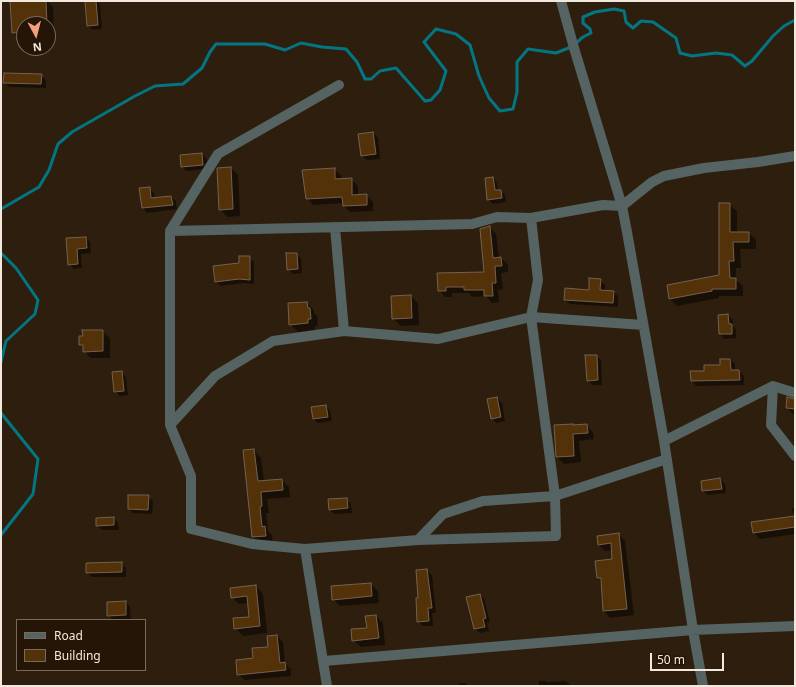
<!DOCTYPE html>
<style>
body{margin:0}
#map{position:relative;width:796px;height:687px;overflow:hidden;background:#2e1e0e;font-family:"Noto Sans",sans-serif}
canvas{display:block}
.frame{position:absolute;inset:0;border:2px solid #f3e8de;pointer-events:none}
.legend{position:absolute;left:16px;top:619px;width:130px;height:52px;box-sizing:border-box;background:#241506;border:1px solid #77695c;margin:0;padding:5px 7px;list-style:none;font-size:12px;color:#f3e8de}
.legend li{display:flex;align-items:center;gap:8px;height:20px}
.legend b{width:20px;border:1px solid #77695c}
.north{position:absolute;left:16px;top:16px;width:40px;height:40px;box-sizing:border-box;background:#241506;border:1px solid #77695c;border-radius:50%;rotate:173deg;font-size:11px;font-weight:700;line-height:16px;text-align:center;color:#f3e8de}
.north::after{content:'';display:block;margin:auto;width:14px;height:18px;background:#f2a07e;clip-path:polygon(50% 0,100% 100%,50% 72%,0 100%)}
.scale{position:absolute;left:650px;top:653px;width:74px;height:18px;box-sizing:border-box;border:2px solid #f3e8de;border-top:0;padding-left:5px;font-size:12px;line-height:14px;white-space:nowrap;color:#f3e8de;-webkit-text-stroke:3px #241506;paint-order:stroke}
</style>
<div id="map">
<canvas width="796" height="687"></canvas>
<div class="frame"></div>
<ul class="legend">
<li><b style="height:5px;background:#556363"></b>Road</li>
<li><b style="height:11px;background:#533209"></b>Building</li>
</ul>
<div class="north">N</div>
<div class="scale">50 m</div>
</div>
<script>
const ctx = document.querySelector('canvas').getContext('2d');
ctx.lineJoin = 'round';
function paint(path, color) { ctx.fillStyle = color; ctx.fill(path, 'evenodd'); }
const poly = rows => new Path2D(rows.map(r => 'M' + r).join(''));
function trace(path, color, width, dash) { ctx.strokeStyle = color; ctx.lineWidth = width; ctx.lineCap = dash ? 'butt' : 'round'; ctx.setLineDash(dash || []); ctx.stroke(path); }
const shadow = poly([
 [19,1,47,1,53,7,54,38,48,39,48,24,24,24,24,40,20,40,13,32],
 [86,1,97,1,100,4,102,29,93,30,88,26],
 [41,75,46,80,46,88,9,87,4,82],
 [373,133,378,138,380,159,367,160,362,156],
 [202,154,207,159,207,169,186,171,182,166],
 [231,168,238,175,240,216,227,217,220,209],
 [334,169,341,175,341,180,351,179,358,186,358,196,366,195,373,202,373,211,350,212,344,206,344,203,313,205,307,198],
 [493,178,497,183,498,191,500,191,505,195,506,202,493,204,488,199],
 [149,188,154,193,155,199,171,197,176,201,177,209,147,213,143,208],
 [729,204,737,211,737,233,749,233,756,240,756,249,740,249,741,268,736,268,736,280,743,286,743,296,719,296,719,298,677,306,670,299,668,286,720,276],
 [490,227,496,234,499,258,501,258,508,265,508,272,501,273,503,289,498,290,499,302,492,303,486,296,472,297,469,293,452,293,452,297,445,297,439,290,438,274,485,273],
 [86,238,90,242,91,253,81,254,82,268,74,269,69,264,67,239],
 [296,254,301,258,302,273,293,274,288,269],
 [249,257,254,262,254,284,244,283,221,286,216,282],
 [600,280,605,285,605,291,614,292,618,296,618,307,570,304,565,300,590,291],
 [411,296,418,303,419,325,401,326,393,318,392,297],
 [307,303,314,310,314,313,317,316,318,326,315,326,315,330,298,332,290,324],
 [728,315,733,320,733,326,736,329,736,338,724,339,720,334],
 [102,331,110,338,110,358,91,358,84,351,84,348,80,345],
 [596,356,601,360,602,385,592,385,588,380],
 [730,360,735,364,735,371,739,371,744,376,744,385,696,386,692,381,705,372,721,366],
 [121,372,126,377,128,395,120,396,115,391],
 [497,398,502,403,505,421,496,423,492,418],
 [795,400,795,414,793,414,787,408],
 [326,406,330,411,332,421,318,423,313,419],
 [586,425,593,432,594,439,579,441,581,462,564,464,557,457,574,426],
 [254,450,261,458,264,481,281,480,289,487,290,497,267,499,269,513,266,513,268,531,272,535,273,543,260,544,253,537],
 [720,479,725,484,726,493,708,495,703,491],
 [148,496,153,501,152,514,133,513,129,509],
 [346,499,351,504,352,513,334,514,330,510],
 [792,508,795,508,795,534,760,539,754,533,794,517],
 [114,518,118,523,119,530,102,530,97,526],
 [618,534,625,541,634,615,610,618,604,611,602,582,598,578,613,559,612,550,605,551,598,544],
 [121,563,126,568,126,577,92,577,87,573],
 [427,571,432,575,436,613,432,613,433,626,423,626,418,621,419,599],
 [371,584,378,591,379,603,340,606,333,599],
 [256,586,263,594,267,633,243,636,235,628,250,618,248,603,239,604,232,597],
 [480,595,484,599,490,622,487,623,489,631,480,633,475,629],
 [126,602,130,607,131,619,113,620,108,615],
 [376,616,383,623,385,645,361,647,353,640,368,628],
 [277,636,283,642,285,664,291,669,291,676,245,680,238,674,254,659,269,648],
 [539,681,546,681,547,682,566,681,571,686,539,686],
 [465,683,468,686,458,686,458,684]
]);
const stream = poly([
 [575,44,583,37,591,33,590,29,583,23,583,17,595,12,614,9,624,11,626,22,633,28,641,21,653,22,676,38,680,53,692,56,716,53,732,55,745,66,752,61,773,36,784,26,795,20],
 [1,209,39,187,49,170,58,144,72,132,135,96,155,86,183,84,202,68,210,52,216,44,265,44,285,50,301,43,322,47,346,49,357,62,365,79,371,79,380,71,396,68,425,101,431,100,440,90,446,71,424,42,436,29,456,34,470,45,479,76,489,98,500,111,513,109,517,92,517,62,528,49,556,53,571,47],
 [1,253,16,268,38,300,35,314,6,341,1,362],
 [1,413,38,459,33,494,1,535]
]);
const building = poly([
 [10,1,46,1,47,24,23,24,24,32,12,33,10,1],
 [85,1,96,1,98,25,87,26,85,1],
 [4,73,42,74,41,84,3,83,4,73],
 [373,132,376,154,361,156,358,134,373,132],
 [202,153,203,165,181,167,180,155,202,153],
 [231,167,233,209,219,210,217,168,231,167],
 [335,168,335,179,352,178,352,195,367,194,367,205,343,206,342,197,306,199,302,170,335,168],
 [493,177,495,190,501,190,502,198,487,200,485,178,493,177],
 [150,187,151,198,171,196,173,205,142,208,139,188,150,187],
 [719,203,730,203,730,232,749,232,749,242,733,242,734,261,729,261,730,278,736,278,736,289,712,289,712,291,669,299,667,285,719,275,719,203],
 [490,226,493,258,501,257,502,266,495,266,496,283,492,283,493,296,484,296,484,290,464,290,464,287,446,287,446,291,438,291,437,273,484,272,480,229,490,226],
 [86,237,87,248,77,249,78,264,68,265,66,238,86,237],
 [286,253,297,253,298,269,287,270,286,253],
 [239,256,250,256,250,280,239,279,215,282,213,266,239,263,239,256],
 [589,278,601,279,600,290,614,291,613,303,564,300,565,288,589,290,589,278],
 [411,295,412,318,392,319,391,296,411,295],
 [307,302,308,308,310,308,311,319,308,319,308,323,289,325,288,303,307,302],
 [728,314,729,324,732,324,732,334,719,334,718,315,728,314],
 [82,330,103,330,103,351,83,352,83,345,79,345,79,336,83,336,82,330],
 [585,355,597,355,598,380,587,381,585,355],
 [720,359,730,359,731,370,739,370,740,380,691,381,690,371,704,371,704,365,720,365,720,359],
 [122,371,124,391,114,392,112,372,122,371],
 [497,397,501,417,491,419,487,399,497,397],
 [787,397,795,399,795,409,786,408,787,397],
 [326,405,328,417,313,419,311,407,326,405],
 [573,424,573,425,587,424,588,433,573,434,574,456,556,457,554,425,573,424],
 [254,449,258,481,282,479,283,490,261,492,262,506,260,507,262,527,265,526,266,536,252,537,243,450,254,449],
 [720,478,722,489,702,491,701,481,720,478],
 [128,495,149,495,148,510,128,509,128,495],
 [347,498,348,508,329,510,328,499,347,498],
 [795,516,795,527,753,533,751,522,795,516],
 [114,517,114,525,96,526,96,518,114,517],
 [619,533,627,609,603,611,601,578,597,578,595,561,612,559,611,543,598,545,597,536,619,533],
 [122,562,122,572,86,573,86,563,122,562],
 [427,569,432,608,428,608,429,621,417,622,416,598,418,598,416,570,427,569],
 [371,583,372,596,332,600,331,586,371,583],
 [256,585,260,626,234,629,233,618,249,617,247,596,231,598,230,588,256,585],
 [480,594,486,618,483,619,485,627,474,629,466,597,480,594],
 [126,601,126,615,107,616,107,602,126,601],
 [376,615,379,638,352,641,351,629,367,628,365,616,376,615],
 [277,635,280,663,285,662,286,670,237,675,236,660,253,658,252,648,268,647,267,636,277,635]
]);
const minor = poly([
 [561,1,574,48,622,206,627,232,664,441,693,630,703,686],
 [335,227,344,331],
 [170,231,472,224,497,217,531,218,603,205,622,206,652,182,664,176,704,168,758,162,795,156],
 [773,386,771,425,795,456],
 [170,425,170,231,218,154,339,85],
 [664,441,773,386,795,393],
 [418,540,443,514,483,501,555,496,531,317,538,280,531,218],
 [305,549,418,540,556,536,555,496,667,459],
 [324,661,693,630,795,626],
 [327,686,305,549,252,544,191,529,191,476,170,425,215,376,273,341,344,331,438,339,531,317,643,325]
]);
paint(shadow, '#0007');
trace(stream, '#027683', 3);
paint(building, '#533209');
trace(building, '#746150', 1);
trace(minor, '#556363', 10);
</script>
